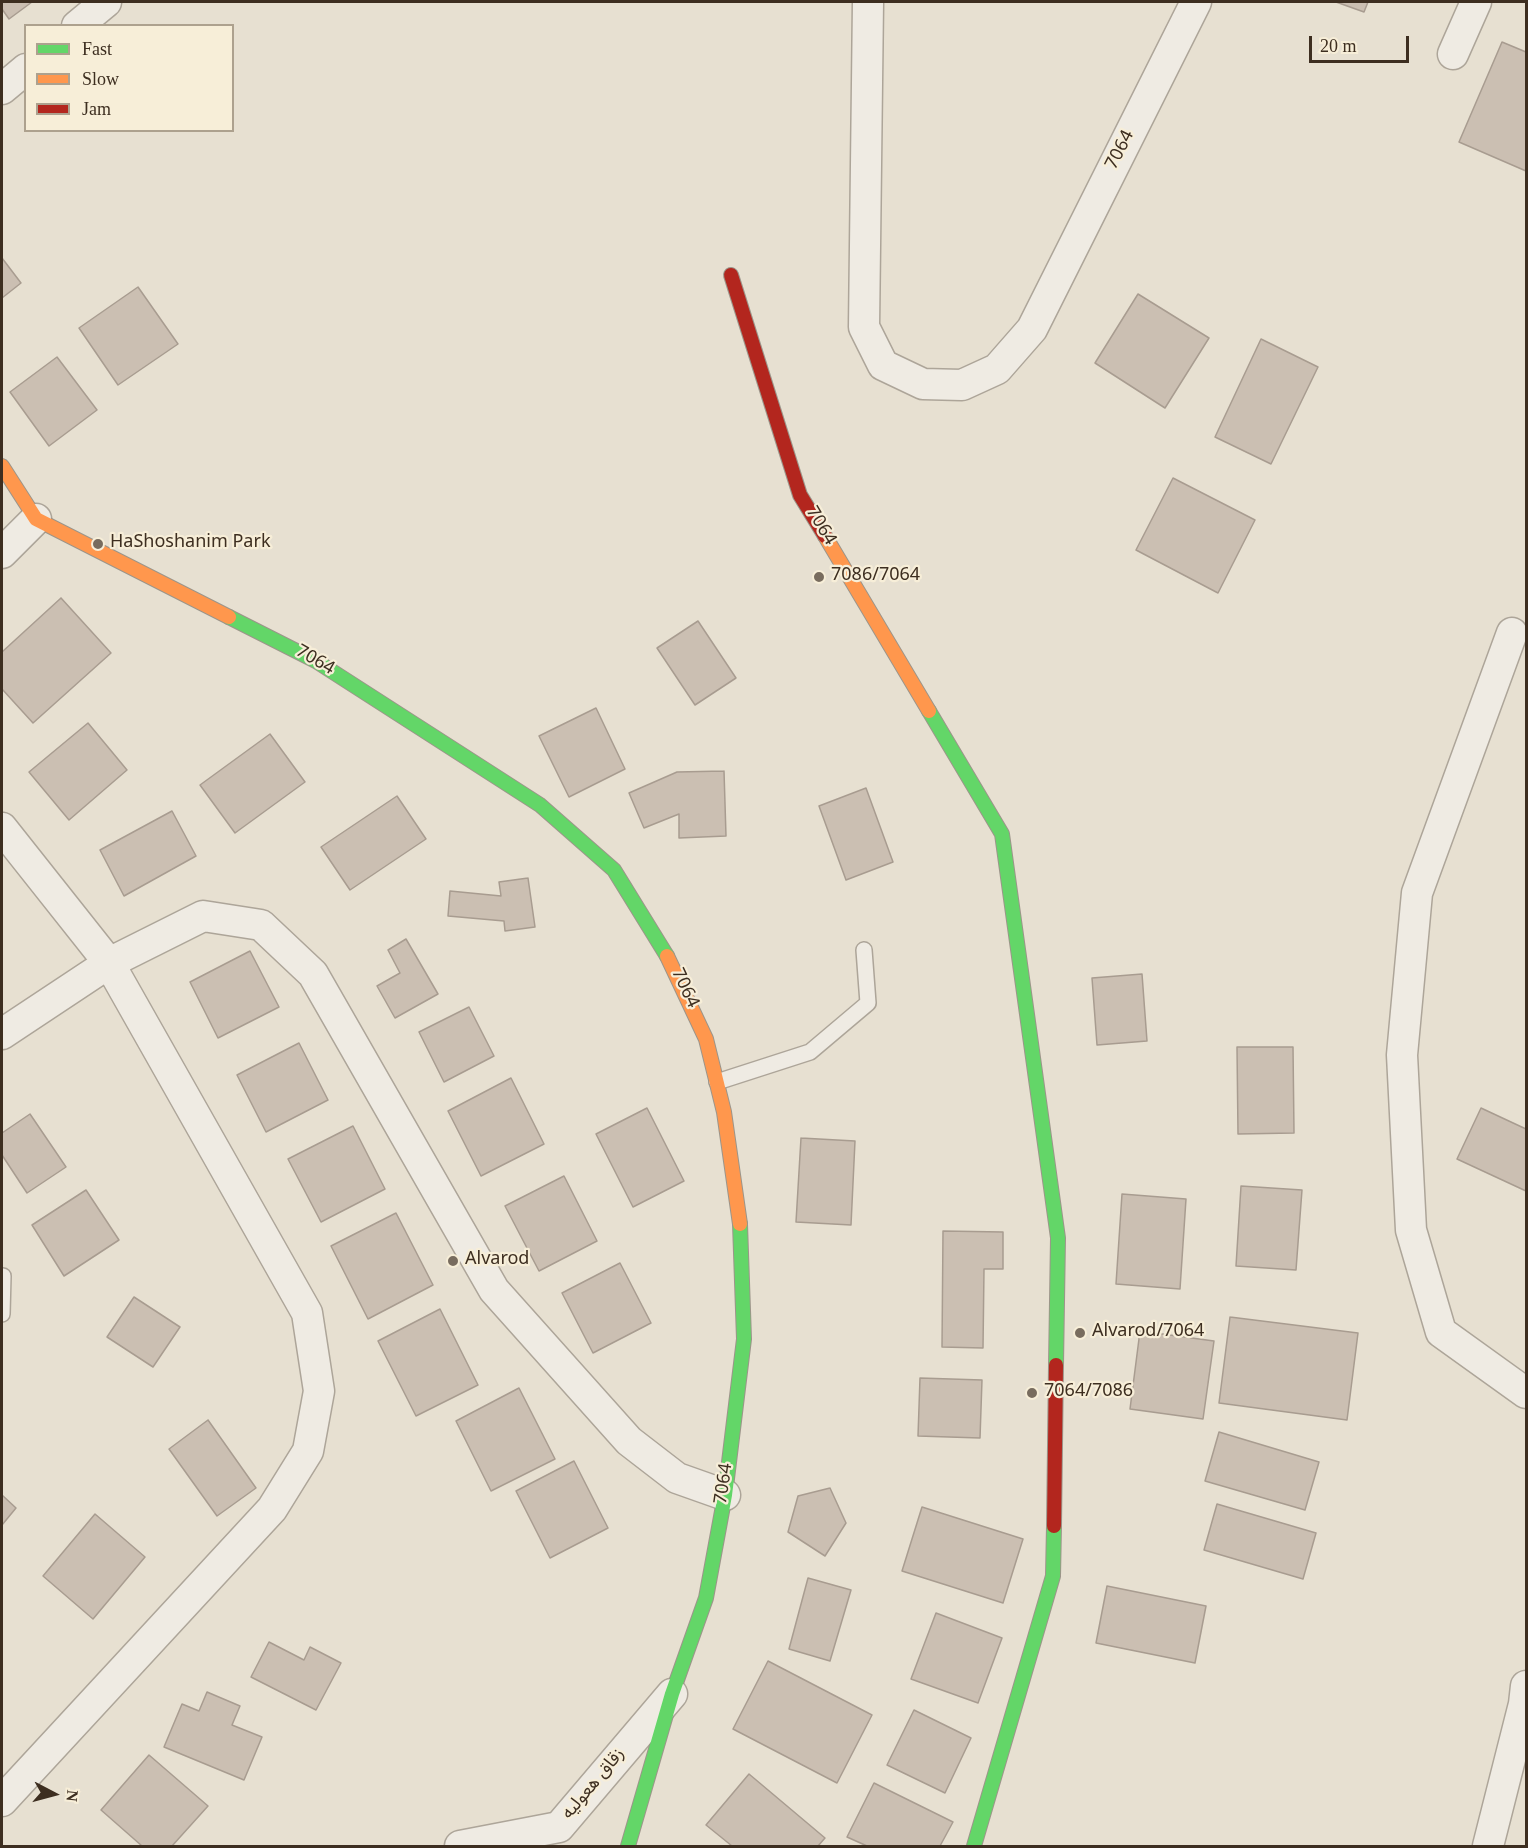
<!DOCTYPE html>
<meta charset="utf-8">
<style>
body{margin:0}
#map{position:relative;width:1528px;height:1848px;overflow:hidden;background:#e7e0d1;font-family:Georgia,serif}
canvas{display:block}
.frame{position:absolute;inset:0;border:3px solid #3d2e20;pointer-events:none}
.legend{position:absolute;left:24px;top:24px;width:210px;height:108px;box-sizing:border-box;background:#f7eed8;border:2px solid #ada18e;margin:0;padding:8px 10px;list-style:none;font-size:18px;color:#3d2e20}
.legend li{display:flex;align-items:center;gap:12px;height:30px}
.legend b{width:30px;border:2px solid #ada18e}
.north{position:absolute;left:24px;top:1764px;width:60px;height:60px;-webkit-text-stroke:4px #f7eed8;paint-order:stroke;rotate:96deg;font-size:16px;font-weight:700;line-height:24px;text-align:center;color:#3d2e20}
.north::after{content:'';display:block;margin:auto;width:21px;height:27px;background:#3d2e20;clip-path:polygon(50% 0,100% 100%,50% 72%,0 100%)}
.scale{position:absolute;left:1309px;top:36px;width:100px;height:27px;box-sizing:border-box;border:3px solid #3d2e20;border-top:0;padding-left:8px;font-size:18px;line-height:21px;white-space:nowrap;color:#3d2e20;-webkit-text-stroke:4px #f7eed8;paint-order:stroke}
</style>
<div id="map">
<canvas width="1528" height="1848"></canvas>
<div class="frame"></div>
<ul class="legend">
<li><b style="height:8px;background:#63d668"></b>Fast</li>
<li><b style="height:8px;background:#ff974d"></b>Slow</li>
<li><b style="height:8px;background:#b3261e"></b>Jam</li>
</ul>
<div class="north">N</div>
<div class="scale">20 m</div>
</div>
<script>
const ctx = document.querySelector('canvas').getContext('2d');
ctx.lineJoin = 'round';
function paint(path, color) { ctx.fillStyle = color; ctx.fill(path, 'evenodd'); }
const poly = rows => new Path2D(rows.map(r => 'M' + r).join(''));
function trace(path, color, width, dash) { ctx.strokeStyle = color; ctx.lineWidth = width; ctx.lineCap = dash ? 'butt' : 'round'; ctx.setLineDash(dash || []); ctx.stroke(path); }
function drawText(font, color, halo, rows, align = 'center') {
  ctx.font = font + ' Georgia,"Noto Sans Arabic",serif'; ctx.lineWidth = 4.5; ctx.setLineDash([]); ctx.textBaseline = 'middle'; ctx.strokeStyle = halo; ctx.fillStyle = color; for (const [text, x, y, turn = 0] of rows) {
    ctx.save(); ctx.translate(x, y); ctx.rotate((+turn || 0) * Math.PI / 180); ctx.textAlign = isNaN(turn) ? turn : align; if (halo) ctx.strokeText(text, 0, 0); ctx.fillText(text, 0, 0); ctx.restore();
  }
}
const building = poly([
 [2,2,32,2,9,19,2,9,2,2],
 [1336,2,1368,2,1364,12,1336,2],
 [1502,42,1526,52,1526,171,1459,142,1502,42],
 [2,258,21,283,2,298,2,258],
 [138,287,178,344,118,385,79,328,138,287],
 [1138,294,1209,338,1165,408,1095,363,1138,294],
 [1261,339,1318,367,1271,464,1215,437,1261,339],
 [57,357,97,410,49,446,10,392,57,357],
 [1173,478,1255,520,1218,593,1136,550,1173,478],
 [61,598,111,653,33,723,2,689,2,652,61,598],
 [698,621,736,678,695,705,657,648,698,621],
 [596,708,625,769,569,797,539,736,596,708],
 [88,723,127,770,69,820,29,772,88,723],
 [270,734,305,782,235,833,200,785,270,734],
 [724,771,726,836,679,838,679,814,644,828,629,793,677,772,724,771],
 [866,788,893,862,846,880,819,806,866,788],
 [397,796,426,839,350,890,321,847,397,796],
 [172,811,196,856,124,896,100,850,172,811],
 [528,878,535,927,505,931,504,921,448,916,450,891,501,896,499,882,528,878],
 [406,939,438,994,395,1018,377,986,400,973,388,950,406,939],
 [250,951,279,1007,218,1038,190,982,250,951],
 [1142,974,1147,1041,1097,1045,1092,978,1142,974],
 [469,1007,494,1056,444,1082,419,1032,469,1007],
 [299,1043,328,1100,266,1132,237,1075,299,1043],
 [1237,1047,1293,1047,1294,1133,1238,1134,1237,1047],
 [511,1078,544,1144,481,1176,448,1111,511,1078],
 [647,1108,684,1181,633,1207,596,1134,647,1108],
 [1481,1108,1526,1129,1526,1191,1457,1159,1481,1108],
 [30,1114,66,1167,27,1193,2,1155,2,1133,30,1114],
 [353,1126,385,1189,321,1222,288,1159,353,1126],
 [801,1138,855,1141,851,1225,796,1222,801,1138],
 [564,1176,597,1241,539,1271,505,1206,564,1176],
 [1241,1186,1302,1190,1296,1270,1236,1266,1241,1186],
 [86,1190,119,1240,64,1276,32,1225,86,1190],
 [1122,1194,1186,1199,1180,1289,1116,1284,1122,1194],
 [396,1213,433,1285,368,1319,331,1246,396,1213],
 [943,1231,1003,1232,1003,1269,984,1269,983,1348,942,1347,943,1231],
 [620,1263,651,1323,593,1353,562,1293,620,1263],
 [134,1297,180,1327,153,1367,107,1337,134,1297],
 [440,1309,478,1385,416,1416,378,1341,440,1309],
 [1230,1317,1358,1333,1347,1420,1219,1403,1230,1317],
 [1140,1331,1214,1341,1203,1419,1130,1409,1140,1331],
 [920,1378,982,1380,980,1438,918,1436,920,1378],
 [519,1388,555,1459,491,1491,456,1421,519,1388],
 [208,1420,256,1488,217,1516,169,1449,208,1420],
 [1219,1432,1319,1462,1305,1510,1205,1481,1219,1432],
 [574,1461,608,1528,550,1558,516,1491,574,1461],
 [830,1488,846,1523,825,1556,788,1532,798,1496,830,1488],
 [2,1495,16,1508,2,1525,2,1495],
 [1217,1504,1316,1533,1303,1579,1204,1550,1217,1504],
 [922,1507,1023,1539,1003,1603,902,1571,922,1507],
 [95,1514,145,1557,93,1619,43,1576,95,1514],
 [808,1578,851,1590,830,1661,789,1649,808,1578],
 [1107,1586,1206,1606,1195,1663,1096,1643,1107,1586],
 [936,1613,1002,1638,978,1703,911,1679,936,1613],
 [269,1642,304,1660,310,1647,341,1663,316,1710,251,1677,269,1642],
 [768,1661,872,1715,837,1783,733,1729,768,1661],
 [207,1692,240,1706,232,1725,262,1737,244,1780,164,1747,182,1704,199,1711,207,1692],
 [914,1710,971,1738,945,1793,887,1765,914,1710],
 [149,1755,208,1806,172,1846,142,1846,101,1810,149,1755],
 [749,1774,825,1838,818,1846,732,1846,706,1825,749,1774],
 [874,1783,953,1822,940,1846,867,1846,847,1837,874,1783]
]);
const lane = poly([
 [717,1082,810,1052,868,1003,864,950],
 [2,1314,3,1276]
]);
const street = poly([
 [868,2,864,327,883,365,923,384,962,385,997,369,1032,329,1196,2],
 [77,26,106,2],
 [1453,54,1476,2],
 [2,89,26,69],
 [2,553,36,519],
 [1512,633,1417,893,1402,1055,1411,1230,1441,1332,1526,1393],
 [2,828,109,963,307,1313,319,1391,308,1451,272,1509,2,1801],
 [2,1034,109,963,203,916,261,925,313,974,494,1290,629,1441,677,1478,725,1495],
 [460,1846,559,1827,672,1694],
 [1488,1846,1524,1704,1526,1686]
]);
const fast = poly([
 [229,617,316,661,540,805,614,870,667,956],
 [929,711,1002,834,1058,1238,1056,1365],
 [628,1846,672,1694,706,1598,725,1495,744,1339,740,1224],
 [974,1846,1053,1576,1054,1526]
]);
const slow = poly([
 [2,466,36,519,229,617],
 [825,536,929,711],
 [667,956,706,1039,724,1112,740,1224]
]);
const jam = poly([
 [731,275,800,495,825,536],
 [1054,1526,1056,1365]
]);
const markers = [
 [98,544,6,"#786c5e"],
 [819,577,6,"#786c5e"],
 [453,1261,6,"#786c5e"],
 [1080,1333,6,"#786c5e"],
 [1032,1393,6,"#786c5e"]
];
const streetNames = [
 ["7064",1122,151,-63],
 ["7064",819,527,59],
 ["7064",314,662,30],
 ["7064",683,989,65],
 ["7064",726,1484,-82],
 ["زقاق هعوليه",595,1785,-50]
];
const poiNames = [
 ["HaShoshanim Park",110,544],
 ["7086/7064",831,577],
 ["Alvarod",465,1261],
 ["Alvarod/7064",1092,1333],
 ["7064/7086",1044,1393]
];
paint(building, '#cbbfb2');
trace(building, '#a89c90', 1.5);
trace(lane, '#ada599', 18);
trace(street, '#ada599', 33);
trace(fast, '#9c958a', 16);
trace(slow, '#9c958a', 16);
trace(jam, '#9c958a', 16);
trace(lane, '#efebe3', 15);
trace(street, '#efebe3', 30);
trace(fast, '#63d668', 14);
trace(slow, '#ff974d', 14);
trace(jam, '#b3261e', 14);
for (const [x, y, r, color] of markers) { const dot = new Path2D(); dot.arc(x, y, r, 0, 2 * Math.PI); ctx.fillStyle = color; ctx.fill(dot); trace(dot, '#f7eed8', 2); }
drawText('18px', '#3d2e20', '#f7eed8', streetNames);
drawText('18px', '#3d2e20', '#f7eed8', poiNames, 'left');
</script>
